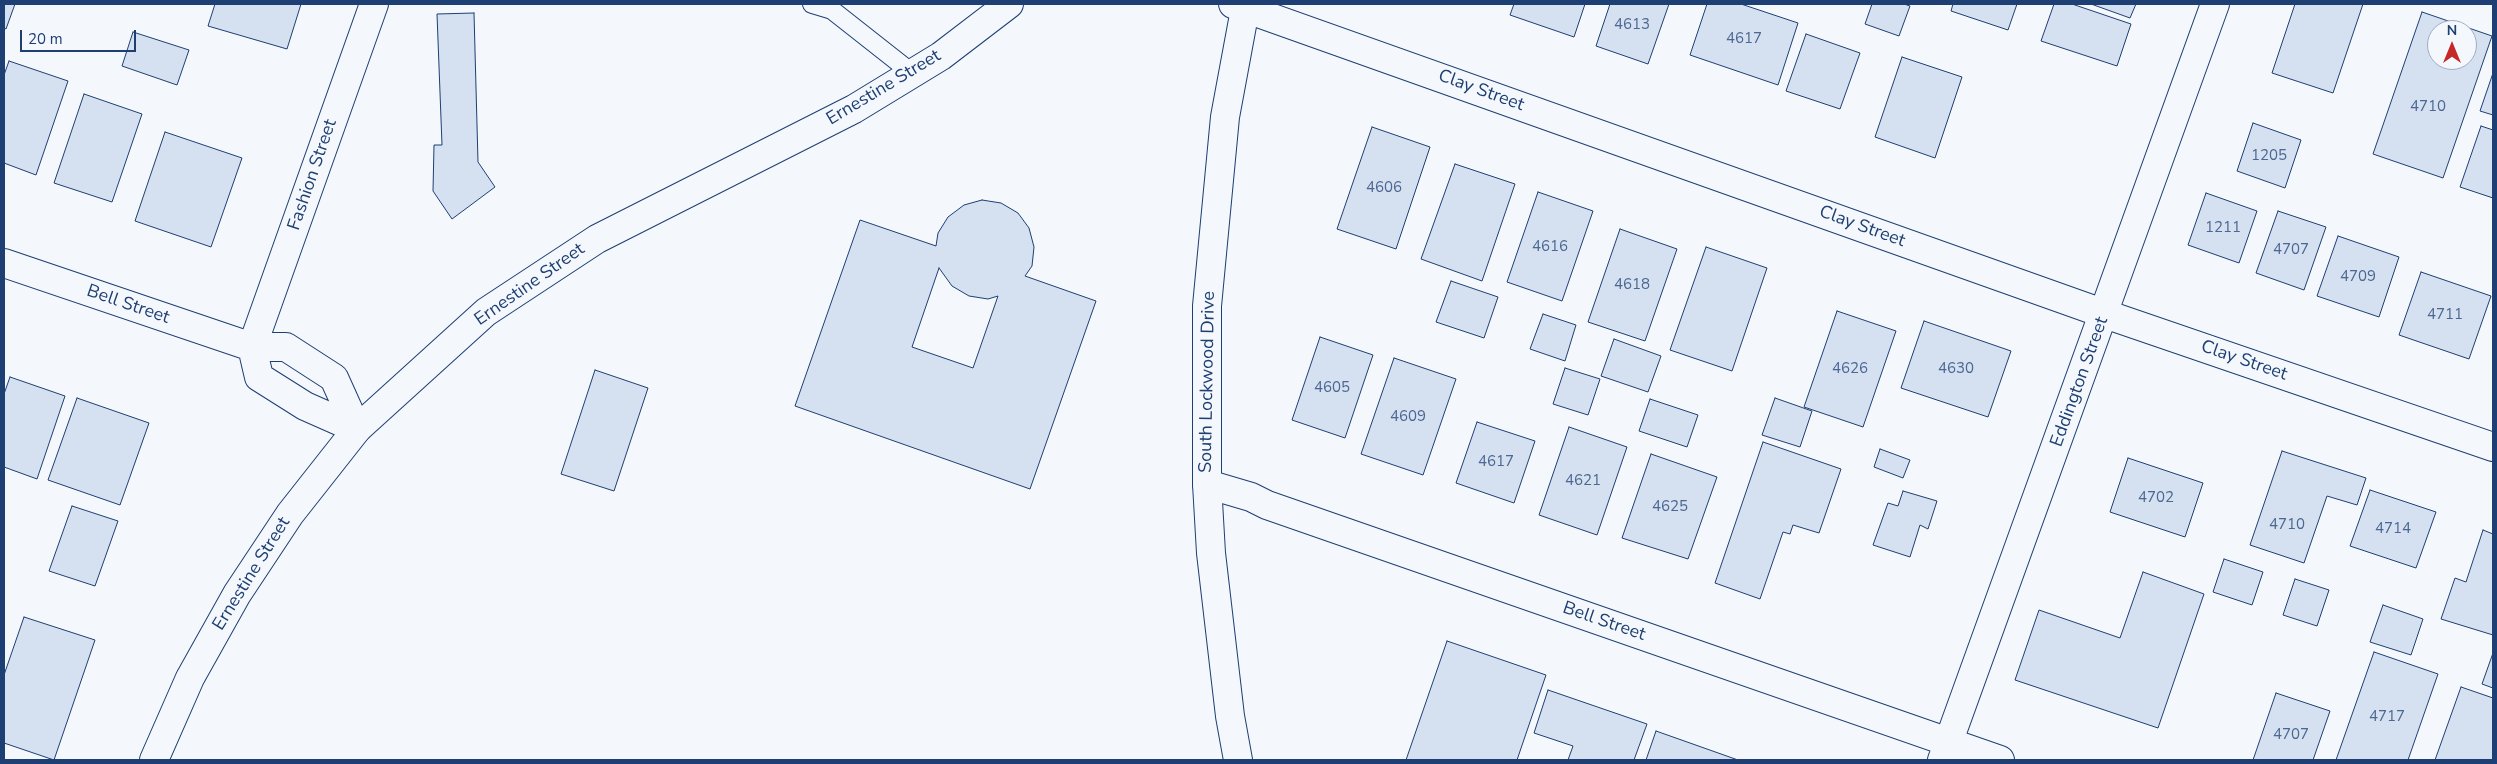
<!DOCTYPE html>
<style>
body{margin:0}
#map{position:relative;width:2497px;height:764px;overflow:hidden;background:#f4f7fb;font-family:"Nunito Sans",sans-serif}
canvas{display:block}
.frame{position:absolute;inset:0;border:5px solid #1d3f73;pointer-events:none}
.north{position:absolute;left:2427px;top:20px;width:50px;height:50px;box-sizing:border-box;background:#f4f7fb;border:1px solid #9eadc5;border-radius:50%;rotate:0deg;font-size:14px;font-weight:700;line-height:20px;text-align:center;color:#1d3f73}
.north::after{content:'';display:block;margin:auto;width:18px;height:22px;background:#c62828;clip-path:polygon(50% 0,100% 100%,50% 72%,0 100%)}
.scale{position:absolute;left:20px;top:30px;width:116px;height:22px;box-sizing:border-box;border:2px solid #1d3f73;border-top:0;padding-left:6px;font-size:15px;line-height:18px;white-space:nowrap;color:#1d3f73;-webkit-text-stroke:4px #f4f7fb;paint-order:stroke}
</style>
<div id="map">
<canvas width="2497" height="764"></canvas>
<div class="frame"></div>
<div class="north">N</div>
<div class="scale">20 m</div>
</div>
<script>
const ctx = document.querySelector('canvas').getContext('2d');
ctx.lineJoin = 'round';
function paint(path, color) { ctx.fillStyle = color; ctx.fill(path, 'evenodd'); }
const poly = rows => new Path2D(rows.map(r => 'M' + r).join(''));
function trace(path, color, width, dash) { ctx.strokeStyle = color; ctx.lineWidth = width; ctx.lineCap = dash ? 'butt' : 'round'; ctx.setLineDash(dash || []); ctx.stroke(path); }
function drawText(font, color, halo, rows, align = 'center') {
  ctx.font = font + ' "Nunito Sans",sans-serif'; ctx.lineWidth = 4; ctx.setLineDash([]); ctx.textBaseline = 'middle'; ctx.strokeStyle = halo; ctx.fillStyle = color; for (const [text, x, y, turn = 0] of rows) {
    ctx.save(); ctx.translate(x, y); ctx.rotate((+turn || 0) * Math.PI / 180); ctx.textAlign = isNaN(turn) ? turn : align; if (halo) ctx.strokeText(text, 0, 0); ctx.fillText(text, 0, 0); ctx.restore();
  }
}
const building = poly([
 [4,4,15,4,6,29,4,28,4,4],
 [215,4,301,4,287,49,208,26,215,4],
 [1514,4,1585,4,1574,37,1510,15,1514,4],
 [1610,4,1669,4,1648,64,1596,46,1610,4],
 [1707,4,1741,4,1798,23,1778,85,1690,55,1707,4],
 [1872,4,1904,4,1910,6,1899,36,1865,24,1872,4],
 [1953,4,2017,4,2008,30,1951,11,1953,4],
 [2054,4,2072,4,2131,24,2117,66,2041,41,2054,4],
 [2091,4,2136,4,2130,18,2091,4],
 [2295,4,2363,4,2333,93,2272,73,2295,4],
 [2422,12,2492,36,2443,178,2373,154,2422,12],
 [2437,30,2467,30,2467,60,2437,60,2437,30],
 [474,13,478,162,495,187,452,219,433,191,434,145,442,145,437,14,474,13],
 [133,32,189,50,177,85,122,66,133,32],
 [1806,34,1860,53,1840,109,1786,91,1806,34],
 [1902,57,1962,77,1935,158,1875,137,1902,57],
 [9,61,68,81,36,175,4,163,4,75,9,61],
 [2493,73,2493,115,2480,111,2493,73],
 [84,94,142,114,112,202,54,183,84,94],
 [2253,123,2301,140,2285,188,2237,171,2253,123],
 [2481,126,2493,130,2493,198,2460,187,2481,126],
 [1372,127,1430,147,1396,249,1337,229,1372,127],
 [165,132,242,158,211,247,135,221,165,132],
 [1455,164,1515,184,1482,281,1421,259,1455,164],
 [1538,192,1593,211,1562,301,1507,282,1538,192],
 [2206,193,2257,211,2239,263,2188,245,2206,193],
 [982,200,1001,203,1018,213,1029,228,1034,247,1032,266,1025,276,1096,301,1030,489,795,406,860,220,936,246,938,233,948,217,964,205,982,200],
 [939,268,952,286,969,296,988,299,998,296,973,368,912,347,939,268],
 [2278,211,2326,227,2304,290,2256,273,2278,211],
 [1620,229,1677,249,1645,341,1588,322,1620,229],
 [2338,236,2399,257,2379,317,2317,296,2338,236],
 [1706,247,1767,268,1732,371,1670,350,1706,247],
 [2421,272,2491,296,2469,359,2399,335,2421,272],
 [1451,281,1498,297,1484,338,1436,322,1451,281],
 [1837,311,1896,331,1863,427,1804,407,1837,311],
 [1543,314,1576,325,1565,361,1530,349,1543,314],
 [1924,321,2011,351,1988,417,1901,388,1924,321],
 [1320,337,1373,355,1345,438,1292,420,1320,337],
 [1614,339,1661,356,1648,392,1601,376,1614,339],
 [1394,358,1456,379,1423,475,1361,454,1394,358],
 [1565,368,1600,379,1588,415,1553,404,1565,368],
 [595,370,648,388,614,491,561,474,595,370],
 [10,377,65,396,37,479,4,467,4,394,10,377],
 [77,398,149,423,120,505,48,480,77,398],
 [1775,398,1812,411,1800,447,1762,435,1775,398],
 [1650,399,1698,415,1687,447,1639,431,1650,399],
 [1477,422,1535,441,1514,503,1456,483,1477,422],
 [1569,427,1627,447,1597,535,1539,515,1569,427],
 [1763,442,1841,469,1819,533,1793,525,1790,534,1783,532,1760,599,1715,583,1763,442],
 [1880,449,1910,460,1903,478,1874,467,1880,449],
 [2282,451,2366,478,2357,505,2327,496,2304,563,2250,545,2282,451],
 [1651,454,1717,477,1688,559,1622,538,1651,454],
 [2128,458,2203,483,2185,537,2110,512,2128,458],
 [2370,490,2436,512,2416,568,2350,546,2370,490],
 [1903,491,1937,501,1928,529,1920,525,1910,557,1873,545,1888,503,1898,506,1903,491],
 [72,506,118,521,95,586,49,571,72,506],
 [2483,530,2493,534,2493,635,2441,619,2455,578,2466,582,2483,530],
 [2224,559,2263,572,2252,605,2213,592,2224,559],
 [2143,572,2204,594,2158,728,2015,680,2039,610,2120,638,2143,572],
 [2295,579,2329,590,2317,626,2283,615,2295,579],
 [2383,605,2423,619,2411,655,2370,642,2383,605],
 [24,617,95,640,54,760,4,743,4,675,24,617],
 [1447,641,1546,675,1517,760,1406,760,1447,641],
 [2374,652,2438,674,2408,760,2336,760,2374,652],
 [2493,653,2493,688,2482,684,2493,653],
 [2461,687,2493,698,2493,760,2435,760,2461,687],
 [1548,690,1647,724,1634,760,1568,760,1573,746,1534,733,1548,690],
 [2276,693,2330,711,2313,760,2253,760,2276,693],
 [1656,731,1738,760,1646,760,1656,731]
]);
const lane = poly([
 [812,4,832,10,912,73]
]);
const street = poly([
 [1233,4,2105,314,2493,447],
 [4,263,252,347,286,347,334,378,357,429],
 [252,347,374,4],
 [252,347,259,377,305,406,357,429],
 [1207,484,1251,497,1267,505,2000,760],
 [1942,760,2215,4]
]);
const secondary = poly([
 [154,760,190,678,237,594,290,514,357,429,486,312,597,239,854,109,941,56,1009,4],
 [1238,760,1230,716,1211,553,1207,484,1207,306,1225,117,1246,4]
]);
const numberNames = [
 ["4613",1632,25],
 ["4617",1744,39],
 ["4710",2428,107],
 ["1205",2269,156],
 ["4606",1384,188],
 ["1211",2223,228],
 ["4616",1550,247],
 ["4707",2291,250],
 ["4709",2358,277],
 ["4618",1632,285],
 ["4711",2445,315],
 ["4626",1850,369],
 ["4630",1956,369],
 ["4605",1332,388],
 ["4609",1408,417],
 ["4617",1496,462],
 ["4621",1583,481],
 ["4702",2156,498],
 ["4625",1670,507],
 ["4710",2287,525],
 ["4714",2393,529],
 ["4717",2387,717],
 ["4707",2291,735]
];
const streetNames = [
 ["Ernestine Street",884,88,-31],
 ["Clay Street",1481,91,20],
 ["Fashion Street",313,175,-71],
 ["Clay Street",1862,227,20],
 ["Ernestine Street",530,285,-35],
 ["Bell Street",128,305,19],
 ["Clay Street",2244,361,19],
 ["South Lockwood Drive",1208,382,-89],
 ["Eddington Street",2080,382,-70],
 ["Ernestine Street",252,574,-58],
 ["Bell Street",1604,622,19]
];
paint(building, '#d5e0f0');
trace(building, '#1d3f73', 1);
trace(lane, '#1d3f73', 20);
trace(street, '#1d3f73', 30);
trace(secondary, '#1d3f73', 30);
trace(lane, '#f4f7fb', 18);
trace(street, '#f4f7fb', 28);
trace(secondary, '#f4f7fb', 28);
drawText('15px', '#4b6792', null, numberNames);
drawText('18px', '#1d3f73', '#f4f7fb', streetNames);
</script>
